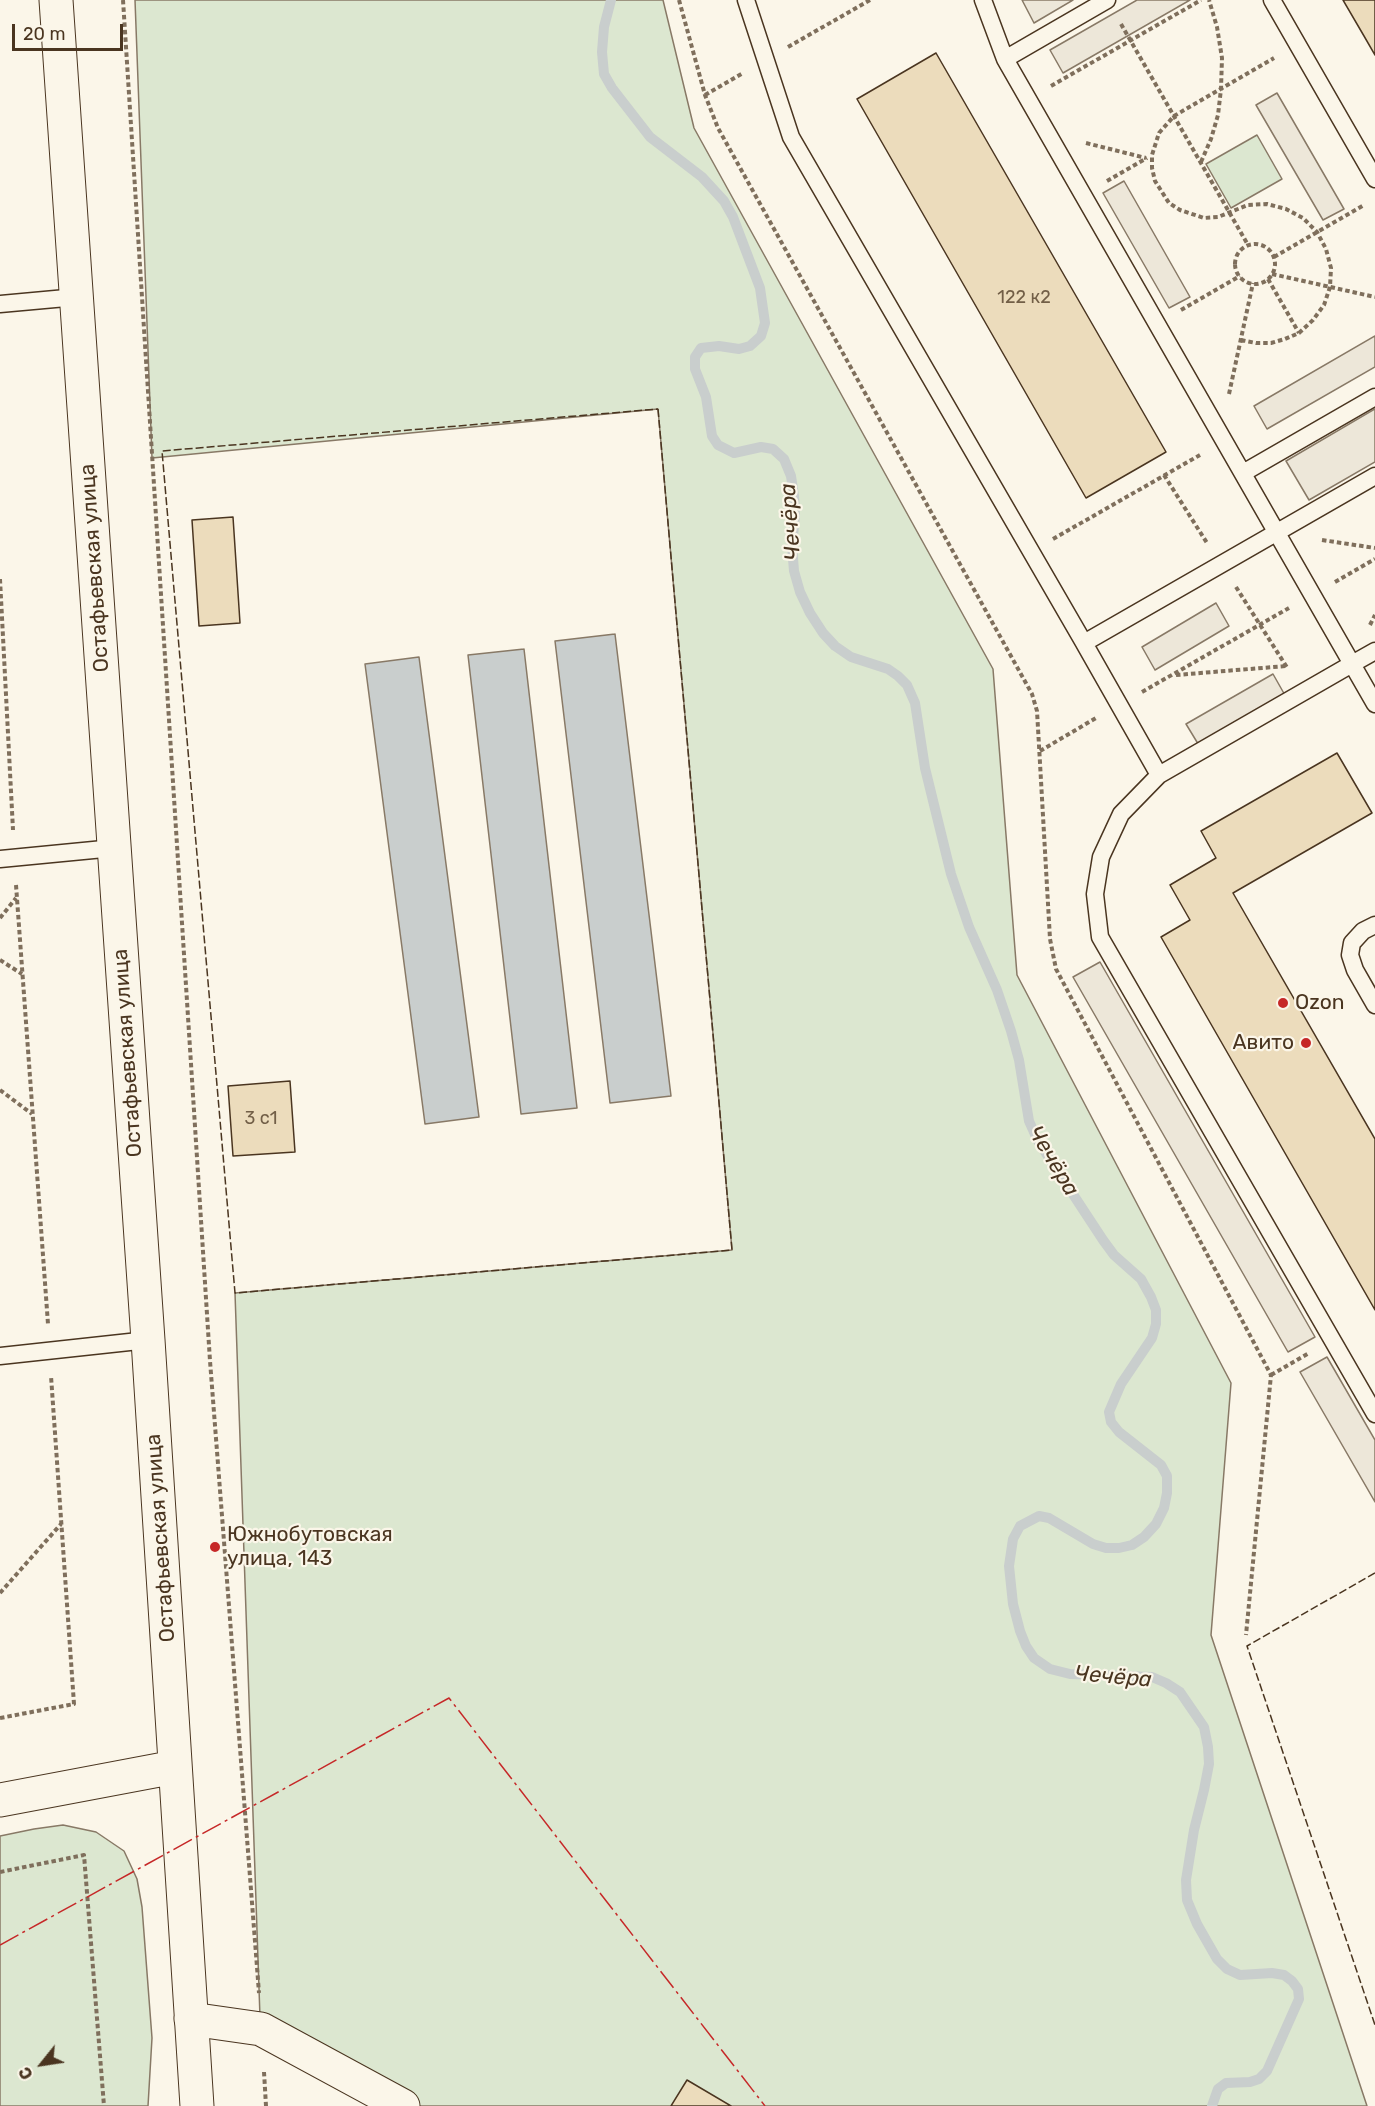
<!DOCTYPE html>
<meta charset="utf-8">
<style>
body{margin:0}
#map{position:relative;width:1375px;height:2106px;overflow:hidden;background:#fbf6e9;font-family:Rubik,sans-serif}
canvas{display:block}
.north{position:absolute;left:12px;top:2034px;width:60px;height:60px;-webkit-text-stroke:4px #fbf6e9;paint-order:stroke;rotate:240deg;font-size:16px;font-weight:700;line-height:24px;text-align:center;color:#4a3520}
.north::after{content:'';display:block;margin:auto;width:21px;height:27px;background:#4a3520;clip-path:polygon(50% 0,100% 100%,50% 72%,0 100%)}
.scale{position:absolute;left:12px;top:24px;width:111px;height:27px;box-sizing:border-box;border:3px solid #4a3520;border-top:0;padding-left:8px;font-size:18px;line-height:21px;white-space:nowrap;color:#4a3520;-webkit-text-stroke:4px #fbf6e9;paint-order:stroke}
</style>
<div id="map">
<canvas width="1375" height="2106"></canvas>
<div class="north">С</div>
<div class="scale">20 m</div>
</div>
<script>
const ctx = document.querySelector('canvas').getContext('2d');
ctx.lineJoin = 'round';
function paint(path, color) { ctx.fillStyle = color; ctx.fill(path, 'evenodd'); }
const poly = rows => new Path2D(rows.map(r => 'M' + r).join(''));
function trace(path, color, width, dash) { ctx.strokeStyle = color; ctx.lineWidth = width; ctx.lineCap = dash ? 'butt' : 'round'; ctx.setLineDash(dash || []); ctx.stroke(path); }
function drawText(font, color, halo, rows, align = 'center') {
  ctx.font = font + ' Rubik,sans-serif'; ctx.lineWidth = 4.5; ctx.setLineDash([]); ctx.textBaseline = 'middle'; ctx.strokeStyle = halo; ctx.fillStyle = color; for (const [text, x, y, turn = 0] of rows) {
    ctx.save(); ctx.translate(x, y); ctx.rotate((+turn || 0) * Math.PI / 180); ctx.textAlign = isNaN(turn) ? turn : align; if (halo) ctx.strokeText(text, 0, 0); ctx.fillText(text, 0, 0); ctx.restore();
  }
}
const green = poly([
 [135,0,663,0,694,128,993,669,1017,975,1231,1383,1211,1635,1367,2106,411,2106,260,2017,235,1293,732,1250,658,409,152,458,135,0],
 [1257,135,1282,179,1231,208,1206,164,1257,135],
 [63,1825,96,1832,124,1851,137,1879,142,1907,152,2038,148,2106,0,2106,0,1836,34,1829,63,1825]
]);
const parking = poly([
 [1022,0,1073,0,1034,23,1022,0],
 [1137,0,1190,0,1063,73,1050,50,1137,0],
 [1277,93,1344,209,1323,220,1256,105,1277,93],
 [1124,181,1190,297,1169,308,1103,193,1124,181],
 [1375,336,1375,367,1267,429,1254,406,1375,336],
 [1375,409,1375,462,1309,500,1286,461,1375,409],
 [1216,603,1229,626,1155,670,1142,647,1216,603],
 [1273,674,1286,697,1200,747,1186,724,1273,674],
 [1100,962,1315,1337,1288,1352,1073,977,1100,962],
 [1327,1357,1375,1440,1375,1502,1300,1372,1327,1357]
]);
const water = poly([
 [615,634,671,1096,610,1103,555,641,615,634],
 [524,649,577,1108,521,1114,468,655,524,649],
 [419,657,479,1117,425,1124,365,664,419,657]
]);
const stream = poly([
 [611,0,604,27,602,52,604,74,612,88,650,137,702,177,724,201,733,217,760,288,765,323,761,336,750,346,739,349,719,346,701,348,695,357,695,369,706,397,712,436,718,445,734,453,761,447,773,449,784,459,791,476,794,496,795,515,792,546,794,571,800,592,810,613,823,633,835,646,851,657,888,669,898,676,907,685,915,703,925,768,951,874,969,927,997,990,1011,1031,1019,1060,1029,1121,1038,1141,1103,1240,1114,1255,1141,1279,1151,1297,1156,1310,1156,1324,1152,1338,1121,1384,1109,1412,1111,1422,1119,1432,1161,1465,1167,1476,1167,1493,1164,1508,1156,1524,1144,1537,1132,1545,1119,1548,1106,1548,1093,1544,1049,1518,1039,1516,1020,1526,1013,1539,1009,1566,1013,1604,1020,1631,1026,1646,1034,1658,1050,1669,1070,1674,1152,1677,1166,1683,1180,1692,1204,1727,1208,1747,1209,1764,1204,1790,1194,1830,1186,1880,1187,1900,1197,1924,1217,1959,1227,1969,1240,1975,1272,1973,1284,1975,1292,1981,1298,1989,1299,1999,1267,2071,1259,2079,1250,2082,1226,2083,1218,2089,1212,2106]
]);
const building = poly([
 [1343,0,1375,0,1375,55,1364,36,1343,0],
 [936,53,1166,452,1086,498,857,99,936,53],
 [233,517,240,623,199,626,192,520,233,517],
 [1337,753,1372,813,1233,893,1375,1139,1375,1310,1161,937,1190,920,1170,885,1216,858,1201,831,1337,753],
 [290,1081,295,1152,233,1156,228,1086,290,1081],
 [687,2080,731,2106,671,2106,687,2080]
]);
const path = poly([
 [123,0,210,1361,259,1993],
 [679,0,705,95,718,128,1032,694,1037,711,1038,728,1050,939,1056,969,1271,1375,1246,1635],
 [1121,24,1248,245],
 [788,47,870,0],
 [1051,86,1201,0],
 [705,95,743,73],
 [1086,143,1146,158],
 [1201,162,1211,139,1218,115,1221,89,1222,58,1217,27,1209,0],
 [1107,181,1147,158],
 '1235 264a20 20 0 1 1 40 0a20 20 0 1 1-40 0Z',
 [1274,257,1364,205],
 [1272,274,1375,297],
 [1268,279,1299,333],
 [1181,310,1240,276],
 [1241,340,1256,343,1271,343,1285,339,1299,333,1313,320,1324,305,1330,287,1331,268,1326,249,1317,232,1303,218,1286,209,1267,204,1248,205,1218,217,1204,218,1180,210,1169,203,1155,181,1152,168,1152,155,1159,133,1174,116,1274,58],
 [1229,394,1253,283],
 [1164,475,1207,543],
 [1053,539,1200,455],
 [1322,540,1375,548],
 [0,579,13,830],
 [1335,582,1375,559],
 [1236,587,1288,669],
 [1370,625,1375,615],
 [1176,675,1286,666],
 [1142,692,1289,608],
 [1040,751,1096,718],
 [16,885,48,1324],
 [0,918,16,898],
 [0,960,22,974],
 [0,1090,32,1114],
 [1271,1375,1309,1353],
 [0,1593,61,1524],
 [0,1718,74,1704,51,1376],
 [0,1872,84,1855,104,2106],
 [264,2072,266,2106]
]);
const service = poly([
 [746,0,791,137,1084,643],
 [983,0,1005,59,1352,664,1159,775,1121,814,1101,857,1095,894,1100,937,1375,1414],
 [1272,0,1375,179],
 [1005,59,1107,0],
 [0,304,77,297],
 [1243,473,1375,397],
 [1375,651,1352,664,1375,704],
 [1159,775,1084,643,1375,476],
 [0,859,114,848],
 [1375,925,1363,931,1352,943,1350,955,1355,970,1375,1005],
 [0,1356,148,1340]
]);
const minor = poly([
 [191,2019,261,2029,403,2106]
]);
const tertiary = poly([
 [56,0,148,1340,197,2106],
 [0,1800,175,1767]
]);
const fence = poly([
 [658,409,732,1250,235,1293,162,451,658,409],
 [1375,1573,1247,1646,1375,2025]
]);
const power = poly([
 [0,1945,449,1698,765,2106]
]);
const markers = [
 [1283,1003,6,"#c62828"],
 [1306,1043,6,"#c62828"],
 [215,1547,6,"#c62828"]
];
const numberNames = [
 ["122 к2",1024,298],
 ["3 с1",261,1119]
];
const streetNames = [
 ["Остафьевская улица",95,568,-94],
 ["Остафьевская улица",128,1053,-94],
 ["Остафьевская улица",161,1538,-94]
];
const poiNames = [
 ["Ozon",1295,1003],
 ["Авито",1294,1043,"right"],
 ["Южнобутовская",227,1535],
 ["улица, 143",227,1559]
];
const waterNames = [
 ["Чечёра",791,522,-94],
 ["Чечёра",1053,1161,59],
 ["Чечёра",1113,1677,5]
];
paint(green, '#dce7d0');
trace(green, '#887966', 1.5);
paint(parking, '#ede7d9');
trace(parking, '#887966', 1.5);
paint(water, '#c9cecd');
trace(water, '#887966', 1.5);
trace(stream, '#c9cecd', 10);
paint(building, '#ecdcbc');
trace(building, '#4a3520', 1.5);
trace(service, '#4a3520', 19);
trace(minor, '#4a3520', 35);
trace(tertiary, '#4a3520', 35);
trace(path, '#7f6f5c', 4, [4.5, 3]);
trace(service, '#fbf6e9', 16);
trace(minor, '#fbf6e9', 33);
trace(tertiary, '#fbf6e9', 33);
trace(fence, '#4a3520', 1.5, [8, 3]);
trace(power, '#c62828', 1.5, [21, 4.5, 3, 4.5]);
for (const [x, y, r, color] of markers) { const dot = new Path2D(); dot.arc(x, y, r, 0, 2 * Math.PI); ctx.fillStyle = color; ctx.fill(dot); trace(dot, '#fbf6e9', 2); }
drawText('18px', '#725f47', null, numberNames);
drawText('21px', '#4a3520', '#fbf6e9', streetNames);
drawText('21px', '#4a3520', '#fbf6e9', poiNames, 'left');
drawText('italic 22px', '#4a3520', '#fbf6e9', waterNames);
</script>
